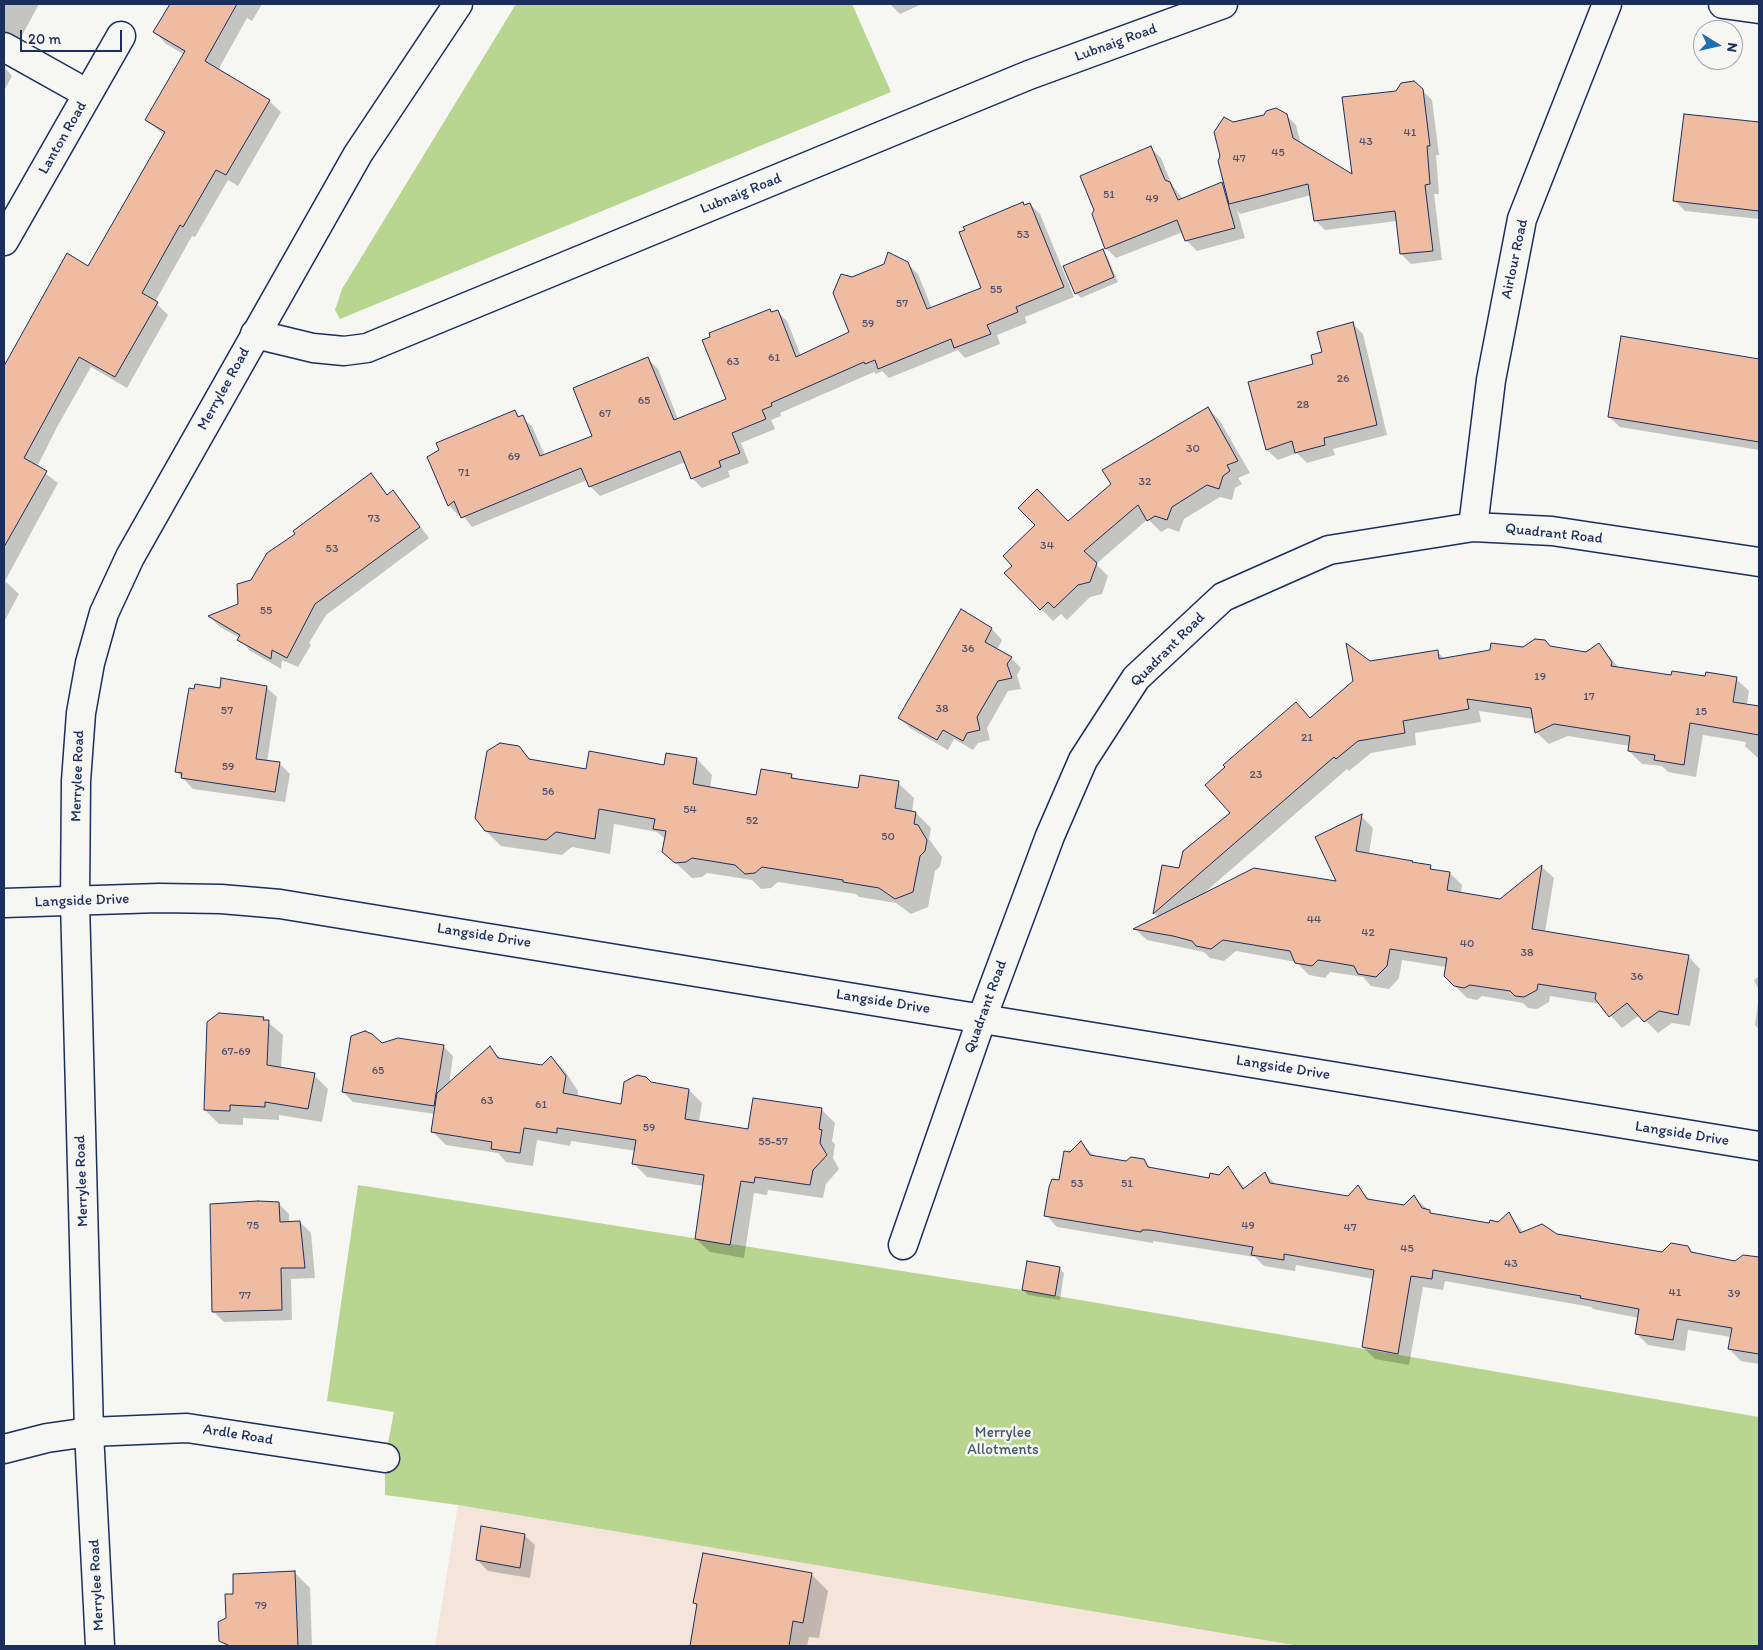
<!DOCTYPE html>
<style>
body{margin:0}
#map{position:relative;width:1763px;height:1650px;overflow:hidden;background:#f6f6f2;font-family:Itim,sans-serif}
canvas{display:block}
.frame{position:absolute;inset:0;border:5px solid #1b2f5e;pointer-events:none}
.north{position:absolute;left:1693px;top:20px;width:50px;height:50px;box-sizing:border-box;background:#f6f6f2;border:1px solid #9ea6b7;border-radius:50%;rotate:99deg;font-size:14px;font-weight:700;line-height:20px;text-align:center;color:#1b2f5e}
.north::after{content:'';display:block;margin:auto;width:18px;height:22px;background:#1f6fb2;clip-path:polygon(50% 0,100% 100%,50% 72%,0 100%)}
.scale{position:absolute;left:20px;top:30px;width:102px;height:22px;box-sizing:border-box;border:2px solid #1b2f5e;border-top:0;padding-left:6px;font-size:15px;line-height:18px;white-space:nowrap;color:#1b2f5e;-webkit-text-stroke:4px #f6f6f2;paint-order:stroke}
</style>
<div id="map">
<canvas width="1763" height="1650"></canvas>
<div class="frame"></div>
<div class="north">N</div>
<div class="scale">20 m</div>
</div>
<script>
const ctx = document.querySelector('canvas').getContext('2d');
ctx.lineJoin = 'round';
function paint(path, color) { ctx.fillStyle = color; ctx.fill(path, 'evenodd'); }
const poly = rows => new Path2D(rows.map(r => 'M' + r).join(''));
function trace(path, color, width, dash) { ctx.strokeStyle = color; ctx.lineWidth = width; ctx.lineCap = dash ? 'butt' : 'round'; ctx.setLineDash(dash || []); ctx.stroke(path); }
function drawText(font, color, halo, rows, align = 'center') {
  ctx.font = font + ' Itim,sans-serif'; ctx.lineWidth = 5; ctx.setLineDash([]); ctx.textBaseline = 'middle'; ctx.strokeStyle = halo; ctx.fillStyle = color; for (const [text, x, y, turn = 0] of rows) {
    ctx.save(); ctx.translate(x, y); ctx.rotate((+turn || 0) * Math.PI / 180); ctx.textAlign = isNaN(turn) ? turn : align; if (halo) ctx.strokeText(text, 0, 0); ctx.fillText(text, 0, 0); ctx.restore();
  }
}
const built = poly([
 [458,1505,1214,1631,1300,1646,435,1646]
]);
const green = poly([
 [516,4,852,4,891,92,340,319,335,310,342,289],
 [358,1185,1022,1290,1759,1417,1759,1646,1300,1646,458,1505,385,1495,385,1458,394,1412,327,1401]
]);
const shadow = poly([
 [4,4,39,4,18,43,4,48],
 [170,4,262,4,252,21,247,18,218,70,269,101,281,112,238,186,228,180,195,237,192,236,155,302,168,315,127,388,91,367,57,427,37,467,58,483,5,581,19,594,4,622,4,369,68,255,88,267,164,135,146,120,185,55,166,44,155,32],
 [890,4,922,4,900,14],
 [4,67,12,76,4,91],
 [1422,90,1432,100,1439,155,1436,155,1439,194,1434,194,1442,260,1411,264,1401,254,1397,221,1325,230,1315,220,1311,195,1240,214,1237,210,1245,238,1197,251,1187,241,1183,232,1116,258,1106,248,1095,210,1151,148,1161,158,1172,185,1183,199,1222,183,1226,187,1233,124,1286,115,1296,125,1301,145,1354,177],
 [1685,115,1759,124,1759,219,1685,211,1675,201],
 [1030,204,1040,214,1074,297,1025,317,1027,323,997,335,1000,344,965,358,958,350,889,378,882,371,876,374,874,372,780,413,781,416,771,420,775,429,741,443,749,463,728,471,730,477,702,488,692,478,685,462,600,496,590,486,587,480,472,527,461,513,458,515,449,505,514,412,532,426,545,456,594,437,648,359,658,369,678,419,728,399,770,310,773,313,777,311,787,321,801,356,851,333,852,278,907,263,918,274,932,309,983,288,1025,206],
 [1102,251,1107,256,1118,282,1081,298,1076,293],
 [1353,324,1363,334,1387,435,1333,449,1335,455,1307,463,1297,453,1278,460,1267,450,1249,383,1315,365,1324,353],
 [1753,365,1759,365,1759,450,1620,427,1609,417],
 [1208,408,1220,421,1250,473,1238,478,1242,484,1235,488,1232,500,1220,497,1184,519,1179,532,1168,528,1161,532,1148,519,1096,564,1108,576,1102,594,1090,597,1067,620,1061,614,1053,621,1006,573],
 [370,474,388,495,392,492,403,503,429,538,326,615,309,643,311,645,298,667,282,660,281,669,249,650,240,638,220,627,210,617,239,605,252,581,297,534],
 [961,611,992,629,1002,640,997,650,1011,658,1021,668,1017,675,1021,689,1008,691,987,728,990,740,978,743,973,750,954,739,948,750,910,728,900,718],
 [1599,645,1619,668,1672,677,1736,679,1749,691,1747,704,1759,706,1759,759,1745,746,1746,742,1703,735,1696,777,1668,772,1662,766,1642,764,1629,751,1630,746,1568,736,1549,744,1536,732,1534,719,1479,711,1481,722,1415,733,1416,745,1371,753,1349,771,1347,769,1204,893,1339,883,1361,816,1373,828,1369,854,1412,862,1430,867,1434,871,1450,873,1462,885,1461,894,1501,901,1542,867,1554,878,1545,932,1688,956,1700,969,1690,1026,1672,1023,1658,1033,1640,1015,1622,1028,1600,1004,1550,996,1549,1002,1537,1009,1528,1008,1523,1003,1482,996,1477,1000,1467,998,1445,976,1446,967,1402,960,1399,978,1389,989,1371,986,1363,977,1351,975,1330,972,1325,978,1309,975,1296,962,1236,951,1224,961,1210,958,1204,952,1147,940,1135,929,1158,917,1155,914,1163,867,1180,870,1232,813,1296,703,1311,719,1355,681,1369,662,1437,652,1445,659,1523,649,1550,648,1587,653],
 [266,687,277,697,267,762,279,763,290,774,285,802,193,789,177,772,195,690],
 [519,747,532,761,587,771,665,766,697,759,712,775,710,788,757,796,791,775,796,780,859,790,898,783,914,798,912,812,916,813,931,828,929,839,942,857,940,866,935,871,928,907,911,914,896,903,859,897,856,894,778,882,771,888,761,889,752,880,707,873,702,877,692,878,664,852,666,840,657,832,614,824,610,854,572,847,562,855,501,846,485,830],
 [1759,976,1759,991,1754,980],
 [1759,996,1759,1030,1755,1025],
 [263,1018,283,1035,281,1069,314,1075,328,1089,322,1122,279,1115,279,1120,243,1118,243,1125,219,1124,205,1110],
 [382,1045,443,1046,453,1056,449,1085,490,1048,502,1060,543,1066,551,1057,565,1071,578,1091,578,1097,622,1106,651,1084,689,1090,702,1103,699,1122,749,1130,754,1099,822,1110,835,1123,832,1141,835,1144,833,1158,839,1169,826,1184,823,1198,768,1190,767,1195,754,1193,744,1258,710,1252,696,1239,704,1186,647,1177,634,1164,636,1151,571,1141,570,1146,537,1140,533,1166,506,1162,498,1153,446,1145,432,1131,435,1114,353,1102,343,1092],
 [1081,1142,1095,1157,1126,1163,1143,1160,1152,1169,1210,1179,1220,1176,1228,1168,1246,1189,1265,1173,1276,1185,1348,1197,1358,1187,1371,1201,1404,1206,1414,1197,1434,1215,1491,1225,1498,1223,1509,1214,1524,1233,1556,1235,1662,1254,1687,1247,1694,1254,1736,1263,1758,1259,1759,1364,1741,1361,1729,1349,1731,1337,1688,1330,1685,1351,1648,1345,1636,1333,1639,1318,1593,1309,1591,1307,1445,1281,1443,1290,1423,1287,1409,1365,1375,1359,1363,1347,1374,1279,1296,1265,1295,1271,1264,1266,1255,1257,1153,1241,1153,1243,1057,1227,1046,1215,1071,1153],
 [278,1203,289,1214,289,1222,300,1222,311,1233,315,1278,291,1279,292,1320,224,1322,213,1311],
 [1059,1268,1064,1273,1060,1300,1028,1295,1023,1290],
 [524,1535,535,1545,530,1578,488,1571,477,1560],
 [295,1573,310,1588,312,1646,226,1646,220,1641,227,1619],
 [812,1575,828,1591,819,1638,809,1637,807,1646,691,1646,698,1606,695,1602]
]);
const building = poly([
 [170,4,237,4,205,61,270,100,226,175,216,170,183,227,180,225,142,293,158,302,115,377,79,357,24,458,47,471,4,547,4,366,67,253,88,266,165,132,145,120,185,51,153,32,170,4],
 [1414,81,1423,89,1430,146,1427,146,1430,184,1425,185,1433,251,1400,254,1395,211,1314,221,1308,184,1229,204,1218,161,1220,156,1214,132,1224,117,1233,122,1264,115,1266,111,1276,108,1287,114,1293,138,1352,174,1342,97,1396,91,1401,83,1414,81],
 [1684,114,1759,122,1759,211,1673,201,1684,114],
 [1151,146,1165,180,1170,182,1178,200,1222,182,1235,228,1185,241,1177,220,1105,249,1092,214,1094,210,1080,176,1151,146],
 [1023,202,1024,205,1030,203,1064,287,1016,307,1018,312,987,325,991,334,954,348,951,339,878,369,875,360,865,364,864,362,771,403,772,406,762,410,766,419,732,433,740,453,719,461,721,467,691,479,680,451,589,487,581,468,461,518,454,501,448,506,427,457,439,450,436,443,515,410,518,417,523,415,540,456,592,436,573,388,648,357,674,420,726,399,702,340,710,337,709,333,770,309,771,312,778,310,796,357,849,332,833,293,841,274,852,277,884,264,888,252,908,262,927,309,981,288,959,232,965,230,963,227,1023,202],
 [1103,249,1114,277,1075,294,1063,266,1103,249],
 [1353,322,1377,425,1324,438,1325,445,1295,453,1292,441,1266,450,1248,382,1313,364,1311,355,1322,352,1317,332,1353,322],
 [1621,336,1759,359,1759,442,1608,417,1621,336],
 [1208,407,1238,461,1227,465,1230,471,1223,476,1219,489,1207,485,1172,507,1167,520,1155,516,1147,521,1138,505,1084,551,1097,563,1090,582,1078,585,1054,608,1048,602,1040,610,1004,573,1012,566,1003,556,1035,525,1018,508,1037,489,1068,521,1111,484,1102,470,1208,407],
 [371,473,387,495,393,490,420,527,315,604,287,658,272,650,271,659,237,640,240,635,208,616,238,604,237,584,251,580,267,553,295,534,293,531,371,473],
 [961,609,992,628,985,642,1012,657,1007,664,1012,678,998,681,977,717,980,730,967,733,963,741,943,730,937,740,898,718,961,609],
 [1535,639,1545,640,1550,646,1586,652,1599,643,1612,662,1611,666,1671,675,1672,671,1705,676,1706,672,1737,677,1733,702,1759,706,1759,735,1690,723,1684,765,1654,760,1655,755,1628,751,1630,736,1554,724,1535,733,1531,708,1467,699,1469,709,1403,721,1405,733,1358,741,1336,759,1334,757,1153,914,1162,865,1179,868,1183,851,1230,813,1205,785,1225,767,1223,765,1296,702,1310,718,1353,681,1346,643,1370,661,1438,650,1439,659,1490,650,1491,643,1523,647,1535,639],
 [221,678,267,686,256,759,280,762,275,792,181,778,182,773,175,772,189,688,194,689,195,684,220,688,221,678],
 [500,743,519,746,529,759,586,769,589,751,664,765,666,753,697,758,693,784,756,795,761,769,792,774,791,778,858,788,860,775,899,781,895,808,916,812,914,824,918,825,927,840,925,851,920,856,913,892,895,899,879,888,843,882,843,880,762,867,755,873,745,874,735,865,692,858,686,862,675,863,662,852,666,831,653,829,655,819,599,809,595,839,556,832,546,840,485,831,475,818,487,751,500,743],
 [1362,814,1356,851,1413,861,1412,862,1431,865,1430,869,1450,872,1447,890,1500,899,1542,865,1532,929,1689,955,1678,1015,1659,1011,1644,1022,1627,1003,1609,1017,1595,999,1596,993,1538,984,1537,990,1524,997,1515,996,1510,991,1470,985,1464,988,1454,986,1444,976,1447,958,1390,949,1387,966,1376,977,1358,974,1354,966,1337,963,1318,960,1312,966,1295,963,1290,951,1223,940,1211,949,1196,946,1192,941,1173,936,1133,929,1254,868,1336,881,1315,837,1362,814],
 [219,1013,264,1017,263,1020,269,1020,267,1065,315,1073,308,1109,265,1102,265,1107,230,1105,230,1111,204,1110,207,1022,219,1013],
 [365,1031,372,1034,382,1043,398,1038,444,1045,434,1106,342,1092,351,1036,365,1031],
 [490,1046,498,1058,542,1065,551,1056,566,1076,563,1093,621,1104,624,1082,637,1075,646,1077,651,1082,689,1089,685,1119,748,1129,753,1098,822,1108,819,1129,822,1130,820,1143,827,1155,813,1170,810,1185,755,1177,754,1183,741,1181,730,1245,695,1239,704,1175,632,1164,636,1140,557,1128,557,1133,524,1128,520,1153,491,1149,492,1142,431,1132,437,1093,490,1046],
 [1081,1141,1090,1155,1126,1161,1131,1157,1144,1159,1148,1167,1209,1178,1210,1173,1219,1175,1228,1166,1243,1189,1265,1172,1270,1183,1348,1196,1358,1185,1367,1199,1404,1205,1414,1195,1422,1208,1430,1210,1430,1213,1489,1223,1490,1220,1498,1222,1509,1212,1520,1233,1542,1224,1557,1234,1662,1252,1671,1243,1688,1246,1691,1252,1735,1261,1743,1255,1759,1257,1759,1354,1728,1349,1732,1328,1677,1319,1673,1340,1635,1334,1639,1309,1580,1298,1581,1296,1433,1270,1432,1279,1411,1276,1398,1354,1362,1347,1374,1270,1284,1254,1284,1260,1251,1255,1253,1247,1150,1230,1142,1230,1141,1232,1044,1216,1049,1187,1052,1179,1059,1180,1064,1151,1070,1152,1081,1141],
 [258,1201,279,1202,280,1222,300,1221,305,1268,281,1268,282,1310,212,1312,210,1204,258,1201],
 [1027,1261,1060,1267,1055,1296,1022,1290,1027,1261],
 [481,1526,525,1534,520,1568,476,1560,481,1526],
 [703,1553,812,1573,803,1623,793,1621,789,1646,690,1646,697,1604,693,1603,703,1553],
 [295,1571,298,1646,230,1646,219,1641,218,1622,226,1618,225,1594,233,1594,233,1574,295,1571]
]);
const minor = poly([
 [1723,4,1759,9],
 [4,47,88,94],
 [4,241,121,36],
 [255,334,313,348,344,351,367,348,1029,75,1223,4],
 [1473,527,1491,380,1522,219,1607,4],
 [4,903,159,898,221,899,280,904,1759,1146],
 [903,1245,982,1018,1050,836,1083,760,1136,678,1223,597,1329,550,1473,527,1552,531,1759,562],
 [4,1449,47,1438,89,1432,187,1428,385,1458]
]);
const major = poly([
 [100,1646,89,1432,75,902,76,781,81,713,90,663,104,613,130,557,358,154,458,4]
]);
const numberNames = [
 ["41",1410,133],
 ["43",1366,142],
 ["45",1278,153],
 ["47",1239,159],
 ["51",1109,195],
 ["49",1152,199],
 ["53",1023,235],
 ["55",996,290],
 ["57",902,304],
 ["59",868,324],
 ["61",774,358],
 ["63",733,362],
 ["26",1343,379],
 ["65",644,401],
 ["28",1303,405],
 ["67",605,414],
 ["30",1193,449],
 ["69",514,457],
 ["71",464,473],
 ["32",1145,482],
 ["73",374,519],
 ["34",1047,546],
 ["53",332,549],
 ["55",266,611],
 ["36",968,649],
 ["19",1540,677],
 ["17",1589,697],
 ["38",942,709],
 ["57",227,711],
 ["15",1701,712],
 ["21",1307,738],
 ["59",228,767],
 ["23",1256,775],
 ["56",548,792],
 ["54",690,810],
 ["52",752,821],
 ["50",888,837],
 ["44",1314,920],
 ["42",1368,933],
 ["40",1467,944],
 ["38",1527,953],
 ["36",1637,977],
 ["67-69",236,1052],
 ["65",378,1071],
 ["63",487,1101],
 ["61",541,1105],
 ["59",649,1128],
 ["55-57",773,1142],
 ["53",1077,1184],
 ["51",1127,1184],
 ["75",253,1226],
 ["49",1248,1226],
 ["47",1350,1228],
 ["45",1407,1249],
 ["43",1511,1264],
 ["41",1675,1293],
 ["39",1734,1294],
 ["77",245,1296],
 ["79",261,1606]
];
const streetNames = [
 ["Lubnaig Road",1116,43,-20],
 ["Lanton Road",63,138,-60],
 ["Lubnaig Road",741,194,-22],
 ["Airlour Road",1515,259,-78],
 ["Merrylee Road",224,389,-61],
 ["Quadrant Road",1554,534,6],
 ["Quadrant Road",1168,650,-45],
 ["Merrylee Road",78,776,-88],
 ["Langside Drive",82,901,-2],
 ["Langside Drive",484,936,9],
 ["Langside Drive",883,1002,9],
 ["Quadrant Road",986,1007,-70],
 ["Langside Drive",1283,1068,9],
 ["Langside Drive",1682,1134,9],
 ["Merrylee Road",82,1181,-92],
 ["Ardle Road",238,1435,9],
 ["Merrylee Road",97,1585,-93]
];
const parkNames = [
 ["Merrylee",1003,1433],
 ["Allotments",1003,1450]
];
paint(built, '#f4e4da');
paint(green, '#b8d68f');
paint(shadow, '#0003');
paint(building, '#efbba1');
trace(building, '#1b2f5e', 1);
trace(minor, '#1b2f5e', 31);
trace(major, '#1b2f5e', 31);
trace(minor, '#f6f6f2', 28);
trace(major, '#f6f6f2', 28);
drawText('12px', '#50526f', null, numberNames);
drawText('15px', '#1b2f5e', '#f6f6f2', streetNames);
drawText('15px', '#42596a', '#f6f6f2', parkNames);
</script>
